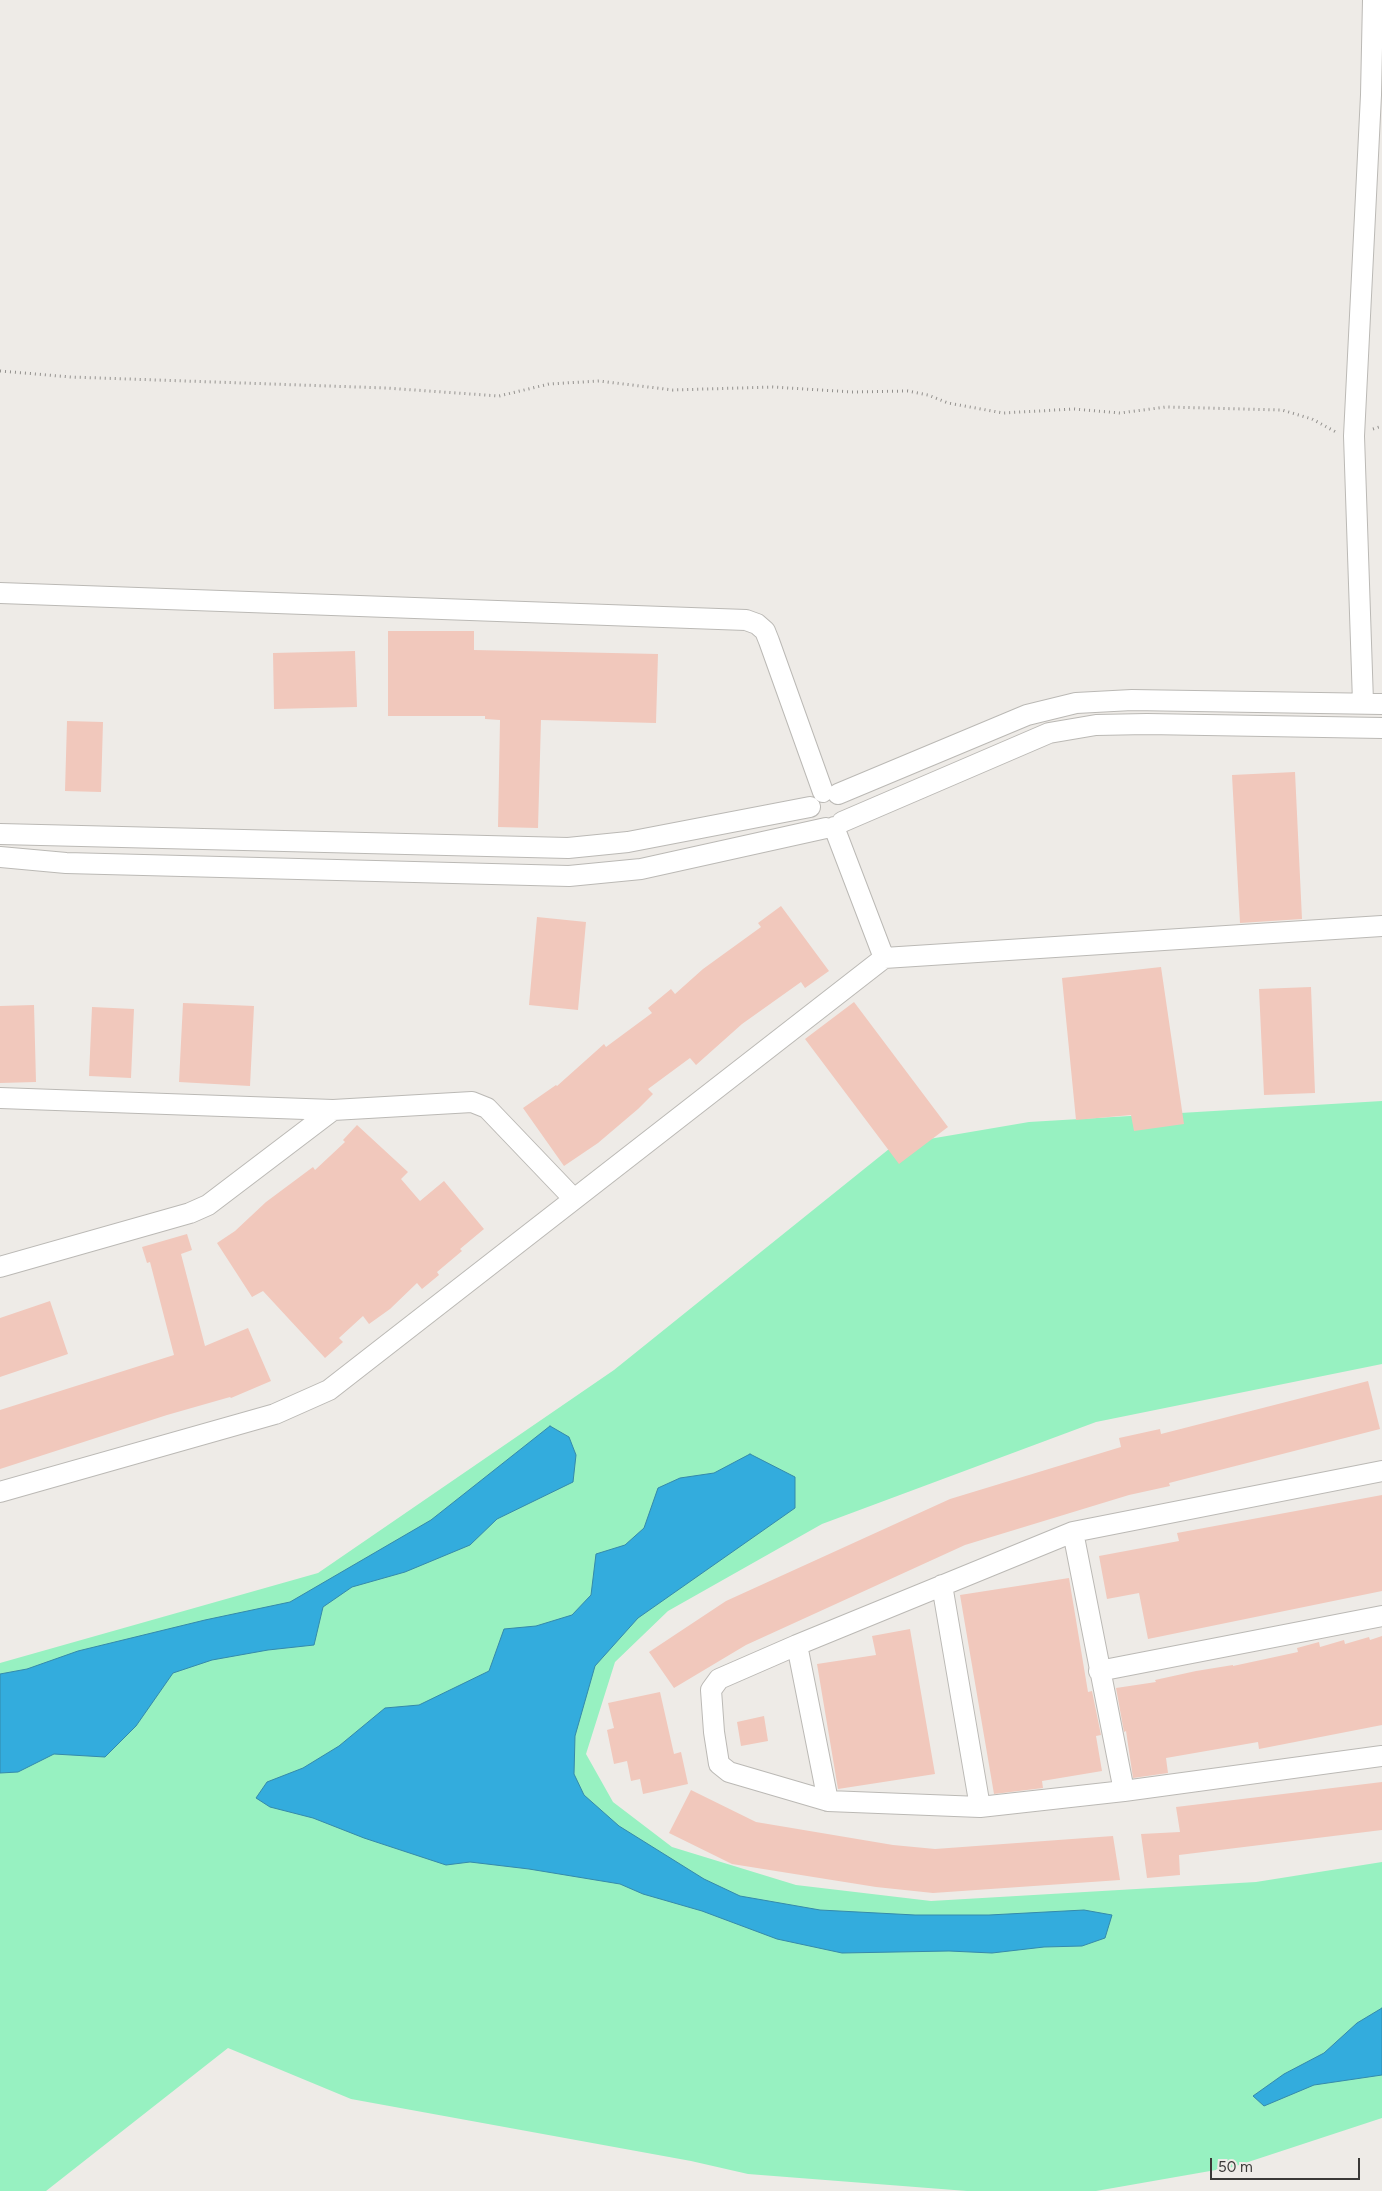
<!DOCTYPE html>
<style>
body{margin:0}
#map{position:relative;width:1382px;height:2191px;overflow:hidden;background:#eeebe7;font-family:Figtree,sans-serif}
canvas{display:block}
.scale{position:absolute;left:1210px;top:2158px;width:150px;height:22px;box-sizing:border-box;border:2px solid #3a3937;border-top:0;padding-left:6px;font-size:15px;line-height:18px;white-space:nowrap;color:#3a3937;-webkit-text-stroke:4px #eeebe7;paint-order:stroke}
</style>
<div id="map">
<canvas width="1382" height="2191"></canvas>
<div class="scale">50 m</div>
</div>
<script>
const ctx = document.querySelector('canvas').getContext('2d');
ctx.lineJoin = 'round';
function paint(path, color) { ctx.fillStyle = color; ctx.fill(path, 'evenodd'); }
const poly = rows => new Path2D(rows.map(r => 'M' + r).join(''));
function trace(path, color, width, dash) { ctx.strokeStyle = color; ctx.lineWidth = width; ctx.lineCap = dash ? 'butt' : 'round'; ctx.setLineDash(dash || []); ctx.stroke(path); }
const green = poly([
 [1382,1101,1382,1364,1096,1422,822,1524,668,1611,615,1662,586,1754,613,1802,672,1847,796,1885,931,1901,1256,1882,1382,1862,1382,2118,1233,2167,1096,2191,967,2191,748,2174,691,2161,351,2099,228,2048,46,2191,0,2191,0,1663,318,1573,614,1370,894,1145,1029,1122]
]);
const water = poly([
 [550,1426,569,1437,576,1455,573,1482,497,1519,470,1545,405,1572,352,1587,323,1607,314,1645,268,1650,212,1660,173,1673,136,1726,105,1757,54,1754,18,1772,0,1773,0,1674,27,1669,78,1651,205,1620,290,1602,431,1520,550,1426],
 [750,1454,795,1477,795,1508,638,1618,595,1666,575,1736,574,1774,584,1795,619,1826,704,1879,740,1896,820,1910,915,1915,989,1915,1084,1910,1112,1915,1105,1938,1082,1946,1044,1947,992,1953,949,1951,842,1953,777,1939,702,1911,643,1894,620,1884,529,1869,470,1862,446,1865,364,1838,313,1818,270,1807,256,1798,267,1782,303,1768,339,1746,385,1708,419,1705,489,1671,504,1629,536,1626,572,1615,591,1595,596,1554,625,1545,644,1528,658,1488,680,1478,714,1473,750,1454],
 [1382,2008,1382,2075,1314,2085,1264,2106,1253,2096,1284,2074,1324,2053,1357,2023,1382,2008]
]);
const building = poly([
 [388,631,474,631,474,650,658,654,656,723,541,720,538,828,498,827,500,720,485,719,485,716,388,716],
 [355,651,357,707,274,709,273,653],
 [67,721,103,722,101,792,65,791],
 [1295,772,1302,919,1240,923,1232,775],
 [781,906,829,971,805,988,801,982,742,1024,696,1065,690,1058,648,1089,653,1094,638,1109,598,1143,564,1166,523,1108,556,1085,557,1086,604,1044,606,1047,652,1013,648,1008,671,989,675,994,703,969,761,927,758,923],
 [537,917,586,922,578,1010,529,1005],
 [1161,967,1184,1124,1134,1131,1131,1115,1076,1120,1062,978],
 [1311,987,1315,1093,1264,1095,1259,989],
 [854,1002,948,1127,899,1164,805,1039],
 [183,1003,254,1006,250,1086,179,1082],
 [34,1005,36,1082,0,1083,0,1006],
 [92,1007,134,1009,131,1078,89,1076],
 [357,1125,408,1172,401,1179,420,1201,444,1181,484,1229,460,1249,462,1251,437,1272,439,1275,422,1289,417,1283,390,1309,369,1324,363,1316,339,1338,343,1342,325,1358,263,1291,252,1297,217,1243,235,1231,266,1202,313,1167,315,1170,345,1142,343,1140],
 [187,1234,192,1250,181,1254,205,1346,248,1328,271,1381,231,1398,230,1397,167,1415,0,1469,0,1410,174,1355,150,1262,147,1263,142,1247],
 [50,1301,68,1354,0,1377,0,1318],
 [1368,1381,1380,1429,1169,1483,1170,1486,1129,1495,965,1545,746,1645,674,1688,649,1652,726,1601,950,1499,1121,1447,1119,1438,1160,1429,1161,1434],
 [1382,1495,1382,1591,1148,1639,1139,1593,1107,1599,1099,1556,1179,1541,1177,1533],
 [1069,1578,1088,1692,1092,1691,1101,1735,1096,1736,1102,1771,1042,1781,1043,1788,994,1794,960,1595],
 [910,1629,935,1774,838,1789,817,1664,876,1655,872,1636],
 [1382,1636,1382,1725,1259,1749,1258,1742,1166,1758,1168,1773,1133,1778,1126,1731,1124,1732,1116,1688,1156,1682,1155,1680,1196,1671,1233,1665,1233,1666,1298,1652,1297,1648,1319,1642,1320,1647,1344,1640,1345,1644,1369,1637,1370,1640],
 [660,1692,674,1754,681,1752,688,1784,643,1794,640,1779,631,1781,627,1761,614,1764,607,1730,614,1728,608,1703],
 [764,1716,768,1741,741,1746,737,1722],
 [1382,1782,1382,1830,1179,1855,1180,1875,1147,1878,1141,1834,1180,1832,1176,1807],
 [691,1790,756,1822,893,1845,935,1849,1113,1836,1120,1880,933,1893,876,1887,732,1864,669,1833]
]);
const path = poly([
 [0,371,71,377,386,388,499,396,549,384,599,381,673,390,773,387,852,392,908,391,928,395,948,403,1003,413,1074,409,1120,413,1166,407,1282,410,1312,419,1336,432],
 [1373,429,1382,426]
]);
const minor = poly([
 [0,593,746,620,757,624,765,631,769,641,823,792],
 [1363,702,1354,436,1371,95,1373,0],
 [838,794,1027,715,1076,703,1132,700,1382,704],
 [842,822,1049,733,1096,725,1147,724,1382,728],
 [834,827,884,958],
 [0,834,568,848,628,842,810,807],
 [0,857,66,863,569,876,641,869,826,828],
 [0,1098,333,1110,472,1102,487,1108,574,1199],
 [0,1267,190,1213,208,1205,333,1110],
 [1382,1471,1073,1532,797,1645,719,1679,711,1690,714,1732,719,1764,729,1772,828,1801,980,1807,1124,1791,1382,1756],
 [0,1492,275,1414,329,1390,884,958,1382,926],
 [1073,1532,1124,1791],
 [942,1585,980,1807],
 [797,1645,828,1801],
 [1099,1671,1382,1616]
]);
paint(green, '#97f1c1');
paint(water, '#33acdd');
trace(water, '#358aab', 1);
paint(building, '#f1c8bc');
trace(minor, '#bbb9b5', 22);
trace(path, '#93918e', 3, [1, 4]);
trace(minor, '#fff', 20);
</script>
